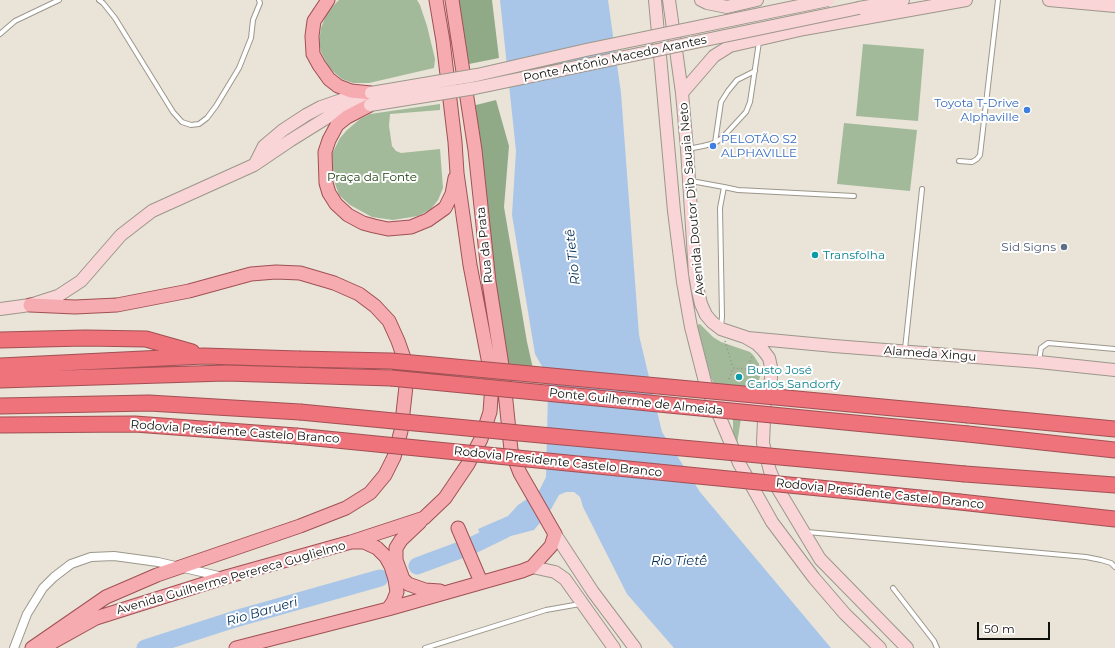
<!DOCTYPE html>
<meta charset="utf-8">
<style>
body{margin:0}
#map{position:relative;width:1115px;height:648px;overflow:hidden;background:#e9e4d7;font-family:Montserrat,sans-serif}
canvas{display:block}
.scale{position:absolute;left:977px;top:622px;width:73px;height:18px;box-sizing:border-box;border:2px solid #12100b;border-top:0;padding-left:5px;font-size:12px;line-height:14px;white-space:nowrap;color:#12100b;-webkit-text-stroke:3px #fff;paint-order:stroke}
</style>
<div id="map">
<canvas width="1115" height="648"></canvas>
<div class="scale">50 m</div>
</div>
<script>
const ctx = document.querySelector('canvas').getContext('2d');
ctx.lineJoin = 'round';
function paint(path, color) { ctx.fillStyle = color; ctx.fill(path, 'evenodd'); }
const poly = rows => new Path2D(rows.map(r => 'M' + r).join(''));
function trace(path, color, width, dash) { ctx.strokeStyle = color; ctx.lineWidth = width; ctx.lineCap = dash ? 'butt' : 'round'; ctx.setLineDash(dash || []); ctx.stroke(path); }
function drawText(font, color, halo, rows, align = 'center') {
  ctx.font = font + ' Montserrat,sans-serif'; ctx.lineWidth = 4; ctx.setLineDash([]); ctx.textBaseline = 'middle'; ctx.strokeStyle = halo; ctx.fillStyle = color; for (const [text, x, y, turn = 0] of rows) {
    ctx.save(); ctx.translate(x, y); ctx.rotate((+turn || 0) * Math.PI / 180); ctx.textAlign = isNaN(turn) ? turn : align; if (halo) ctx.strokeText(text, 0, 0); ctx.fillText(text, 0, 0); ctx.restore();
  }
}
const green = poly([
 [339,0,417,0,420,5,427,26,435,59,434,68,369,83,353,83,342,79,329,68,321,52,319,42,321,28,326,15,335,4],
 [863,44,924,49,918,121,856,116],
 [440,104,440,110,390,114,389,126,392,146,396,151,401,153,440,149,443,188,438,200,431,209,418,216,393,220,372,217,350,205,339,195,332,175,332,154,340,138,347,130,360,119,370,114],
 [844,123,917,130,910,191,837,184],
 [700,324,713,337,721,342,750,352,754,356,759,364,760,376,757,389,744,399,737,444,733,438,733,421,729,396,716,387,711,378,697,325]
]);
const forest = poly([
 [457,0,492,0,499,58,469,64],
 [496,100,509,146,504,207,527,342,536,382,508,379,468,107]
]);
const water = poly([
 [500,0,608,0,621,93,639,335,662,432,700,492,831,648,674,648,627,594,583,507,580,497,574,492,566,492,559,495,550,511,534,530,503,538,486,548,478,529,508,516,518,505,539,491,546,477,548,391,544,370,535,354,512,215,516,151]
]);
const river = poly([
 [417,566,471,546,504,530],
 [145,648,235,619,380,578]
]);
const path = poly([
 [725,341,733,368],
 [747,369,753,354],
 [729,379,733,368,747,369,749,381,747,382],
 [749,381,759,382]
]);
const service = poly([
 [99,0,103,3,115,18,173,112,182,122,191,125,199,124,207,118,216,106,239,68,251,38,253,20,260,3,259,0],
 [0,34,15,21,59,0],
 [715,143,721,102,728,91,737,80,755,71],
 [688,149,703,146,715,143,723,137,746,112,750,102,759,42],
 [959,161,972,162,977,159,980,155,998,0],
 [691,181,724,187],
 [721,326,722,317,720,208,724,187,738,190,854,196],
 [905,349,922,189],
 [1039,361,1041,348,1048,343,1115,349],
 [807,532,1086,557,1101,560,1111,563,1115,567],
 [893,588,934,641,937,648],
 [425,648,546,610,580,604]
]);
const minor = poly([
 [14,648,27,614,43,588,54,577,71,564,91,557,114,556,158,562,223,577]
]);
const secondary = poly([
 [655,0,674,211,683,282,691,327,705,382,739,463,772,522,814,578,845,614,880,648],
 [669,0,682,93,687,149,695,274,698,291,701,304,706,315,712,322,721,329,745,337,757,344,763,350,769,358,771,367,771,378,769,388,765,396,763,443,770,471,778,489,820,559,907,648],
 [701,0,707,3,727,7,757,0],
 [1049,0,1115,6],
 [859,8,903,0],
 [682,93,714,56,730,46,804,29,966,0],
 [255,164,264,146,283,130,306,115,321,107,353,96,365,94],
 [0,309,30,305,58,296,81,281,121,235,152,211,254,165,291,140,328,117,342,110,357,105,369,105],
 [748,338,834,346,1039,362,1115,370],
 [711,397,727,402,743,404,751,403,765,396],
 [555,534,593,592,635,648],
 [532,567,555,572,565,579,614,648]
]);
const primary = poly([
 [328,0,314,21,312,36,313,54,319,65,329,79,338,86,351,91,371,93],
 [370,105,347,117,337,125,329,140,325,152,326,183,329,193,336,204,348,215,363,223,374,226,388,229,411,227,428,220,445,208,452,194,455,178],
 [30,305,75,307,117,305,189,291,251,274,276,272,300,273,334,283,359,294,375,306,389,321,398,341,404,358,406,386,401,431,394,457,385,475,370,493,346,508,300,526,157,575,106,597,32,648],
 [420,522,401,540,396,548,396,560,403,579,408,584,425,590,440,591],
 [458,528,481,582],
 [353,542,364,542,377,548,386,557,391,566,395,579,397,592,393,602,388,609],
 [42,648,96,618,226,577,351,542,424,518,445,498,468,464,481,439,490,412,492,384,490,369,470,265,457,173,455,142,443,41,436,0],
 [236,648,388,609,522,571,532,567,551,546,555,534,520,473,511,450,503,372,489,282,475,150,452,0]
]);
const motorway = poly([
 [0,340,85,338,146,339,192,352],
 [0,366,204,356,299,359],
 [0,380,226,373,391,378],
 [0,406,149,403,300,412],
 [968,415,1115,429],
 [0,425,135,424,296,436],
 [968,434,1115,450],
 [965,474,1115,485],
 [960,502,1115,519]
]);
const secondaryBridge = poly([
 [371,93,477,75,586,50,828,0],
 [370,105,475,88,859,8]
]);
const motorwayBridge = poly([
 [299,359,391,361,968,415],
 [391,378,968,434],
 [300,412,519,433,965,474],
 [296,436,960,502]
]);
const markers = [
 [1027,110,4,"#3f7fe0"],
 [713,146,4,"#3f7fe0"],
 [1064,247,4,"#5c6f8a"],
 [815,255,4,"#0f9aa8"],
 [739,377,4,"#0f9aa8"]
];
const streetNames = [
 ["Ponte Antônio Macedo Arantes",615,59,-12],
 ["Avenida Doutor Dib Sauaia Neto",692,199,-95],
 ["Rua da Prata",485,245,-96],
 ["Alameda Xingu",930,354,4],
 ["Ponte Guilherme de Almeida",636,402,6],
 ["Rodovia Presidente Castelo Branco",235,432,4],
 ["Rodovia Presidente Castelo Branco",558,462,6],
 ["Rodovia Presidente Castelo Branco",880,494,6],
 ["Avenida Guilherme Perereca Guglielmo",231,578,-16]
];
const shopNames = [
 ["Toyota T-Drive",1019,103],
 ["Alphaville",1019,117],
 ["PELOTÃO S2",721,139,"left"],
 ["ALPHAVILLE",721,153,"left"]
];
const parkNames = [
 ["Praça da Fonte",372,177]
];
const serviceNames = [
 ["Sid Signs",1056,247]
];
const cultureNames = [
 ["Transfolha",823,255],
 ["Busto José",747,370],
 ["Carlos Sandorfy",747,384]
];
const waterNames = [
 ["Rio Tietê",573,257,-96],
 ["Rio Tietê",679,561],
 ["Rio Barueri",262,612,-16]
];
paint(green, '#a2ba9a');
paint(forest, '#90aa88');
paint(water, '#a9c6e8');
trace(river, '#a9c6e8', 17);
trace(service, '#9c978b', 6);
trace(minor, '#9c978b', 10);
trace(secondary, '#9c978b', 14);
trace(primary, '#a15054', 15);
trace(motorway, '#a15054', 17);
trace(path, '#949187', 1.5, [1, 3]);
trace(service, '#fff', 4);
trace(minor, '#fff', 8);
trace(secondary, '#fad5d7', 12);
trace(primary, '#f5abb0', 13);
trace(motorway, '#ee737b', 15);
trace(secondaryBridge, '#9c978b', 14, []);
trace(motorwayBridge, '#a15054', 17, []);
trace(secondaryBridge, '#fad5d7', 12);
trace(motorwayBridge, '#ee737b', 15);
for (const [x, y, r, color] of markers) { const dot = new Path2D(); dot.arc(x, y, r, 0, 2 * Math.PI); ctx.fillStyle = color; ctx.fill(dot); trace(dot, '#fff', 1.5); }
drawText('12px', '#12100b', '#fff', streetNames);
drawText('12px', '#366cbe', '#fff', shopNames, 'right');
drawText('12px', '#153805', '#fff', parkNames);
drawText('12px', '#4e5e75', '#fff', serviceNames, 'right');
drawText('12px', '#0d838f', '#fff', cultureNames, 'left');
drawText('italic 13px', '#002d56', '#fff', waterNames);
</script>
